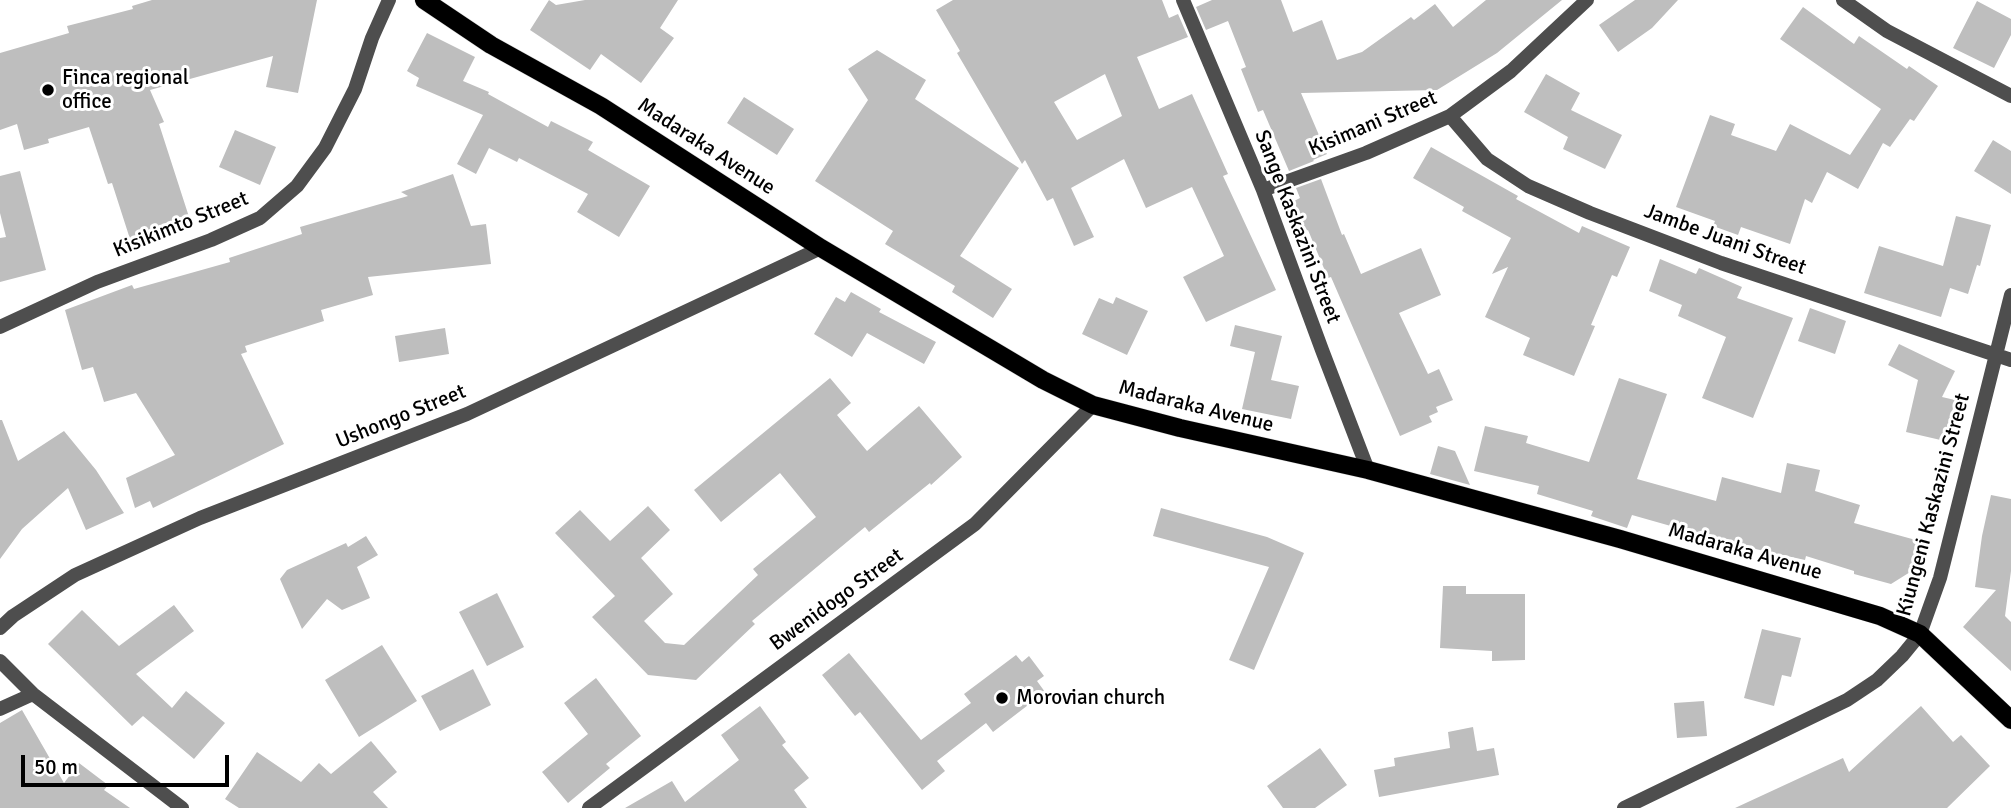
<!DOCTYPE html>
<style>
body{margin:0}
#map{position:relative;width:2011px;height:808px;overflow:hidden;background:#fff;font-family:Signika,sans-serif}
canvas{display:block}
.scale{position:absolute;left:21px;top:755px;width:208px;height:32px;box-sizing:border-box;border:4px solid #000;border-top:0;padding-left:9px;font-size:21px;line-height:24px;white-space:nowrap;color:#000;-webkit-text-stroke:5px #fff;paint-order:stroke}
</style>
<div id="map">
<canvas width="2011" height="808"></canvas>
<div class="scale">50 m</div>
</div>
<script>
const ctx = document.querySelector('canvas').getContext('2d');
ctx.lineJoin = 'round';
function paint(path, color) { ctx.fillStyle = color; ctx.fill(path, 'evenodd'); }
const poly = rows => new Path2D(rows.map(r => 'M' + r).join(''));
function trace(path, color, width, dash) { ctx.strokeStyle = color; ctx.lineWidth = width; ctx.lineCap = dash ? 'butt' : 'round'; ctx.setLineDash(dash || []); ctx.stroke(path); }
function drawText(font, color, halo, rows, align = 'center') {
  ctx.font = font + ' Signika,sans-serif'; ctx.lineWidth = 6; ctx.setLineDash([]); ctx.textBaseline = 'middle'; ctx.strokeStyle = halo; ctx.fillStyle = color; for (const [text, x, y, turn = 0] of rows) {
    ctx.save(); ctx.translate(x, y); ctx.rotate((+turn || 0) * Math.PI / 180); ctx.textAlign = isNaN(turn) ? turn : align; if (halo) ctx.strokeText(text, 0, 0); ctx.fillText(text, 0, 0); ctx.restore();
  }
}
const building = poly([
 [152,0,317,0,298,93,266,87,273,56,150,90,164,122,159,124,190,220,130,239,112,183,108,184,89,127,48,139,49,143,24,150,17,124,0,130,0,53,69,33,67,26,133,9,132,6],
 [549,0,556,5,585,0,678,0,660,28,674,38,641,83,601,54,590,70,530,30],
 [953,0,1162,0,1169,18,1178,14,1188,37,1137,57,1159,109,1192,94,1228,174,1223,176,1276,290,1206,322,1183,277,1224,256,1192,187,1146,208,1124,159,1071,188,1094,237,1074,246,1053,198,1047,201,1025,160,1022,164,957,53,960,51,936,10],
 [1105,74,1122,116,1077,140,1054,102],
 [1212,0,1281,0,1293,32,1322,20,1337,60,1362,52,1411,17,1414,20,1435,4,1453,27,1486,0,1562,0,1497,53,1437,90,1301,93,1327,154,1313,160,1314,161,1289,171,1263,110,1258,112,1241,69,1246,67,1228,21,1206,30,1196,7],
 [1635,0,1678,0,1652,28,1618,52,1599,25],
 [1977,1,2011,19,2011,35,1994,68,1953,48],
 [1803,7,1854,44,1859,36,1907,69,1909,66,1938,86,1914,121,1910,119,1890,147,1883,143,1858,189,1827,172,1812,203,1805,199,1790,244,1741,227,1738,235,1713,226,1715,221,1676,207,1710,115,1735,124,1731,135,1776,151,1790,124,1850,155,1881,109,1780,39],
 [427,33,475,57,463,81,489,92,488,94,548,127,551,121,593,142,588,150,650,186,619,237,577,212,588,194,519,158,517,162,489,148,476,174,457,164,483,115,416,86,419,78,407,71],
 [877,50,926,80,915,99,1019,168,960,256,1012,289,993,318,952,292,955,286,885,244,893,231,815,181,868,100,848,69],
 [1546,74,1580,93,1571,110,1622,135,1605,169,1563,149,1568,137,1524,112],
 [744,97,794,129,777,155,727,123],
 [235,130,276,147,260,185,219,167],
 [1993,140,2011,151,2011,194,1974,171],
 [1431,147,1518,196,1516,199,1579,233,1582,226,1630,247,1617,277,1612,275,1591,325,1595,326,1574,376,1523,355,1530,338,1485,317,1508,267,1492,274,1511,238,1462,211,1464,207,1413,178],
 [20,171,46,270,0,282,0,238,6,237,0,213,0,176],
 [453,174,471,226,486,224,491,264,368,277,373,295,321,310,324,321,245,346,247,352,241,354,284,444,153,508,150,501,135,508,126,478,175,455,136,393,104,402,93,367,82,370,65,310,132,285,134,289,230,262,229,258,302,234,300,227,408,196,401,192],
 [1321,179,1342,235,1344,234,1361,274,1421,248,1441,295,1399,313,1428,374,1439,369,1453,400,1436,407,1438,412,1429,416,1432,422,1400,436,1331,277,1328,278,1308,230,1306,231,1294,201,1300,198,1296,188],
 [1956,216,1991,225,1980,266,1977,265,1968,294,1950,288,1941,317,1864,293,1879,246,1943,266],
 [1660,259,1696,274,1699,268,1742,287,1737,298,1793,318,1753,418,1702,398,1726,337,1678,316,1682,305,1649,291],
 [851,292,881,309,879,312,936,342,924,364,867,333,852,357,814,334,836,297,845,302],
 [1116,297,1148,311,1127,355,1082,334,1099,298,1113,304],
 [1810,308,1846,321,1835,354,1798,341],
 [1235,325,1282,336,1271,380,1299,386,1291,419,1242,409,1255,352,1230,346],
 [445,328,449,354,399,362,395,336],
 [1899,344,1955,371,1942,397,1955,400,1945,441,1906,432,1918,380,1888,365],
 [830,378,851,403,837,415,867,451,919,406,962,457,931,485,930,483,869,532,865,527,752,621,755,624,696,680,648,675,592,617,615,596,555,533,580,510,610,541,648,506,670,530,641,558,673,594,644,621,665,643,684,645,758,575,753,569,816,517,780,473,721,522,694,490],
 [1619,378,1667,394,1637,479,1716,501,1722,477,1781,493,1787,463,1820,470,1815,491,1860,505,1854,523,1923,542,1915,569,1891,584,1854,574,1854,571,1806,556,1805,560,1751,548,1750,553,1705,541,1706,536,1632,515,1627,528,1591,516,1593,511,1537,494,1539,486,1474,471,1485,426,1528,436,1526,443,1589,462],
 [0,420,2,420,18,461,64,431,96,470,124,513,86,530,68,488,22,529,0,559],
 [1438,446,1455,451,1470,485,1430,474],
 [1991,495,2011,499,2011,571,2005,616,2011,622,2011,671,1963,627,1996,590,1975,587,1982,536],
 [1161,508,1267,537,1304,553,1254,670,1229,660,1269,567,1153,536],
 [366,536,378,555,357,567,370,598,342,610,327,599,302,629,280,579,287,570,346,543,348,547],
 [1443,586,1466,586,1466,594,1525,594,1525,660,1492,661,1492,651,1440,648],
 [497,593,524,647,487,666,459,612],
 [174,605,194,631,136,674,172,708,186,691,225,723,194,759,143,716,132,726,48,644,82,610,119,646],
 [1762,629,1801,638,1791,677,1782,675,1774,706,1744,698],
 [382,645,417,701,359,737,325,680],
 [849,653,921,740,971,703,964,694,1016,655,1022,662,1029,656,1044,676,1037,681,1045,692,993,732,986,723,937,761,945,771,922,790,860,712,855,716,822,675],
 [473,669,491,705,440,731,421,696],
 [596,678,641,736,606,764,610,768,568,803,542,772,588,734,564,703],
 [1704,701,1707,736,1677,738,1674,703],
 [760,706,786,742,782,745,809,778,794,790,807,808,625,808,672,781,685,802,739,760,721,735],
 [1921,706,1953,742,1961,735,1990,766,1947,808,1735,808,1843,758,1849,772],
 [22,710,64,783,79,763,108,785,104,790,130,808,0,808,0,723],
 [1473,727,1477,751,1494,748,1499,775,1379,797,1374,770,1395,766,1394,758,1450,748,1448,732],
 [371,741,397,772,373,792,388,808,239,808,225,799,257,752,301,782,319,763,331,774],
 [1320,748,1347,785,1315,808,1283,808,1267,786]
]);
const minor = poly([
 [1183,0,1263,190,1322,350,1368,470],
 [1843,0,1887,31,2011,96],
 [1450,116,1487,159,1528,186,1590,213,1721,263,2011,360],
 [1263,190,1366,153,1450,116,1511,71,1587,0],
 [0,327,97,282,211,240,260,218,297,186,325,148,355,89,372,38,389,0],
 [0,628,13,616,75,575,200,518,467,414,821,248],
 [0,661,33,694,182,808],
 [0,709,33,694],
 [589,808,975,524,1093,405],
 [1624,808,1847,700,1877,680,1902,656,1920,634,1940,578,2011,295]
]);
const primary = poly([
 [424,0,491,45,601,106,821,248,1043,380,1093,405,1180,428,1368,470,1620,539,1880,616,1920,634,2011,720]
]);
const markers = [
 [48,90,7,"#000"],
 [1002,698,7,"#000"]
];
const poiNames = [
 ["Finca regional",62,78],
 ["office",62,102],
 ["Morovian church",1016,698]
];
const streetNames = [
 ["Kisimani Street",1373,124,-23],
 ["Madaraka Avenue",706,147,33],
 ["Kisikimto Street",181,225,-22],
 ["Sange Kaskazini Street",1297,227,69],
 ["Jambe Juani Street",1725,240,20],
 ["Madaraka Avenue",1196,407,14],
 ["Ushongo Street",401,417,-22],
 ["Kiungeni Kaskazini Street",1934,505,-75],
 ["Madaraka Avenue",1745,552,16],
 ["Bwenidogo Street",837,600,-36]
];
paint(building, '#bebebe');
trace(primary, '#dbdbdb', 19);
trace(minor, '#4e4e4e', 14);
trace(primary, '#000', 18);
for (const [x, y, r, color] of markers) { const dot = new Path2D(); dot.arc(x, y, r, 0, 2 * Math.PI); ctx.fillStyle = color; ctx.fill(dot); trace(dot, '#fff', 2.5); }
drawText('21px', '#000', '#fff', poiNames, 'left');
drawText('21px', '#000', '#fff', streetNames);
</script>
